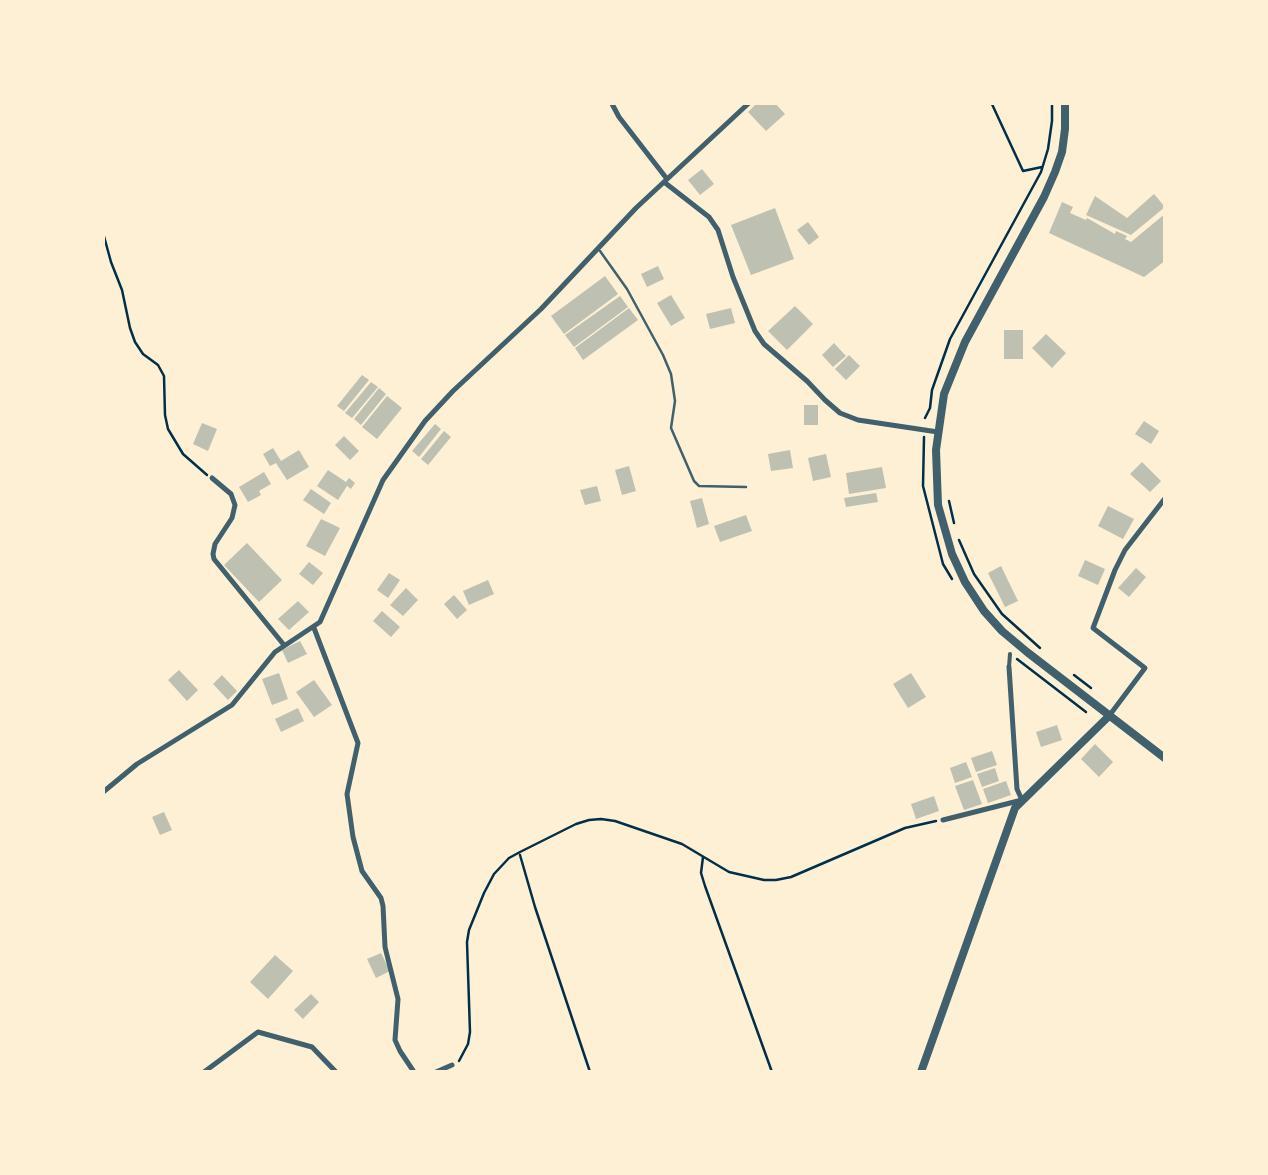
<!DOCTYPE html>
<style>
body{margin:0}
#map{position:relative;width:1268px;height:1175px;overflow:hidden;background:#fdf0d5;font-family:Poppins,sans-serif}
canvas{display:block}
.frame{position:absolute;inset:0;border:105px solid #fdf0d5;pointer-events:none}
</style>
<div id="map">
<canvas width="1268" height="1175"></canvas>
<div class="frame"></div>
</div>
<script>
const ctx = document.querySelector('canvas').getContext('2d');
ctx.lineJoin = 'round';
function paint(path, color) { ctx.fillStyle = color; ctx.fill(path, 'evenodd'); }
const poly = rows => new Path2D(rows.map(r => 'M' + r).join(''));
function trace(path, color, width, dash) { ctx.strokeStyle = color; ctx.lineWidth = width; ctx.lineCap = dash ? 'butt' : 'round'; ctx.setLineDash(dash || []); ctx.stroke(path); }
const building = poly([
 [758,102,774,102,785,114,766,131,748,112],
 [702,169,714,184,700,195,688,180],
 [1154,194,1165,207,1131,235,1086,215,1095,196,1127,218],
 [1062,202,1073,207,1070,213,1086,220,1087,218,1115,234,1116,231,1127,236,1125,239,1131,242,1166,213,1166,260,1144,277,1049,233],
 [775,208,794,259,751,275,731,225],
 [808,222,819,237,809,245,797,230],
 [658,266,664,279,647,287,641,274],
 [605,276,618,294,564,334,551,316],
 [671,295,685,318,671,326,657,303],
 [620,296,628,307,574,347,565,335],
 [795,306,813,324,787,350,768,331],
 [629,308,638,320,583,360,575,348],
 [731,308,735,323,710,329,706,314],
 [1004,330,1023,330,1023,359,1004,359],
 [1046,334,1066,353,1052,368,1032,348],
 [834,343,846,356,833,367,822,355],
 [849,355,860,366,846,380,835,369],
 [362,375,369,380,344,411,337,406],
 [371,382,378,387,352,418,345,413],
 [379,388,386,394,361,425,354,419],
 [387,396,402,408,377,439,362,427],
 [804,405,818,405,818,425,804,425],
 [1144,421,1159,431,1151,444,1135,434],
 [202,423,217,429,208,451,193,444],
 [435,424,441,429,419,457,412,451],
 [444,431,451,437,428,465,421,459],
 [344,436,359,451,350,460,335,445],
 [273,448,281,461,299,450,309,467,287,480,276,463,270,466,263,454],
 [790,450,793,468,771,471,768,454],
 [826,454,831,477,813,481,808,458],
 [1142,462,1161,481,1150,492,1130,474],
 [629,466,636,491,622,495,615,470],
 [882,467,886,488,849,494,846,473],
 [328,470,346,482,349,478,355,483,351,489,347,486,338,500,317,486],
 [264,472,271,484,259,491,261,495,248,502,239,487],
 [597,486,601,501,585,505,580,490],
 [311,489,331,503,324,514,303,500],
 [876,493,878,502,846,507,844,498],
 [702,498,709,524,697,528,690,501],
 [1108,506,1134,519,1123,539,1098,526],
 [746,515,752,531,720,542,714,526],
 [321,519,340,528,325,556,306,546],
 [247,543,282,580,259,602,224,565],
 [1085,560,1105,569,1098,585,1078,576],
 [309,562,323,573,313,585,299,574],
 [1001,566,1018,601,1005,607,988,573],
 [1136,568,1146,577,1129,597,1118,588],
 [389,573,400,580,388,598,377,590],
 [488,580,494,594,469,605,463,591],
 [406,588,418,600,403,616,390,605],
 [454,595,467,610,457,619,444,604],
 [298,601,309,612,289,630,278,619],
 [382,611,400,627,391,637,373,621],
 [300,641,307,654,288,663,282,650],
 [179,670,198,690,187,701,168,680],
 [279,673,288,699,272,705,262,679],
 [911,673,926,697,908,708,893,684],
 [222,675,237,691,228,700,213,684],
 [314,680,332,705,314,717,296,692],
 [298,708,304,721,281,732,275,719],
 [1057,725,1062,740,1041,747,1036,732],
 [1095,744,1113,762,1099,777,1081,759],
 [992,751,997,765,976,772,971,758],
 [966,762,972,777,955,783,950,768],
 [995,768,999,781,982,787,977,774],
 [973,780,982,804,964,810,955,786],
 [1006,781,1011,795,988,803,983,789],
 [934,796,939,811,916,819,911,804],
 [164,812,172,830,160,835,152,817],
 [381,953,390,971,376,978,367,959],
 [275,955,293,971,268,999,250,982],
 [311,994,319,1002,303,1019,294,1010]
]);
const path = poly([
 [991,102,1023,171,1042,167],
 [102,229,111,262,122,290,130,328,135,342,143,354,158,365,164,376,165,415,168,429,183,454,207,475],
 [925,418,930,408,932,390,950,339,1041,172,1048,149,1052,121,1052,102],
 [924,437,923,486,943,564,952,579],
 [949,501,954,523],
 [959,540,974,574,1002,614,1040,648],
 [1017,659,1086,712],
 [1074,675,1091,688],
 [520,855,535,907,590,1072],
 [703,857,701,873,705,886,772,1072],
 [459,1061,468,1044,470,1032,467,942,469,930,484,893,494,874,509,858,520,852,576,824,589,820,601,819,615,821,682,844,729,872,764,880,776,880,791,877,905,828,936,821]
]);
const service = poly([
 [600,251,627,289,663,355,671,374,675,401,671,428,694,481,699,486,746,487]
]);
const pedestrian = poly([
 [1009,667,1010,654]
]);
const minor = poly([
 [611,102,619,117,667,179],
 [664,182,709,217,718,230,733,277,755,331,764,344,807,381,825,400,840,413,858,420,938,432],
 [212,478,231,494,235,505,232,518,215,544,213,554,214,559,284,645],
 [314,628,358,743,347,794,353,837,362,871,381,898,383,906,385,947,398,999,395,1040,400,1051,414,1072],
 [1109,716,1145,668,1093,628,1115,570,1125,550,1166,497],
 [102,793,137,764,232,705,275,652,320,622,383,480,425,421,453,391,541,309,636,208,750,102],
 [943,820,1022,800,1017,789,1009,667],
 [204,1072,258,1032,312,1047,336,1072],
 [436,1072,452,1065]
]);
const tertiary = poly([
 [1065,102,1065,129,1062,152,1055,172,1044,197,965,342,944,394,936,450,938,505,952,554,965,582,984,611,1002,631,1027,652,1166,759],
 [921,1072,1015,808,1109,716]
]);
paint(building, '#bec0b2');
trace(path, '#003049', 2.5);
trace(service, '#3f606c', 2.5);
trace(pedestrian, '#3f606c', 4);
trace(minor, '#3f606c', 5);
trace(tertiary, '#3f606c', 8);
</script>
